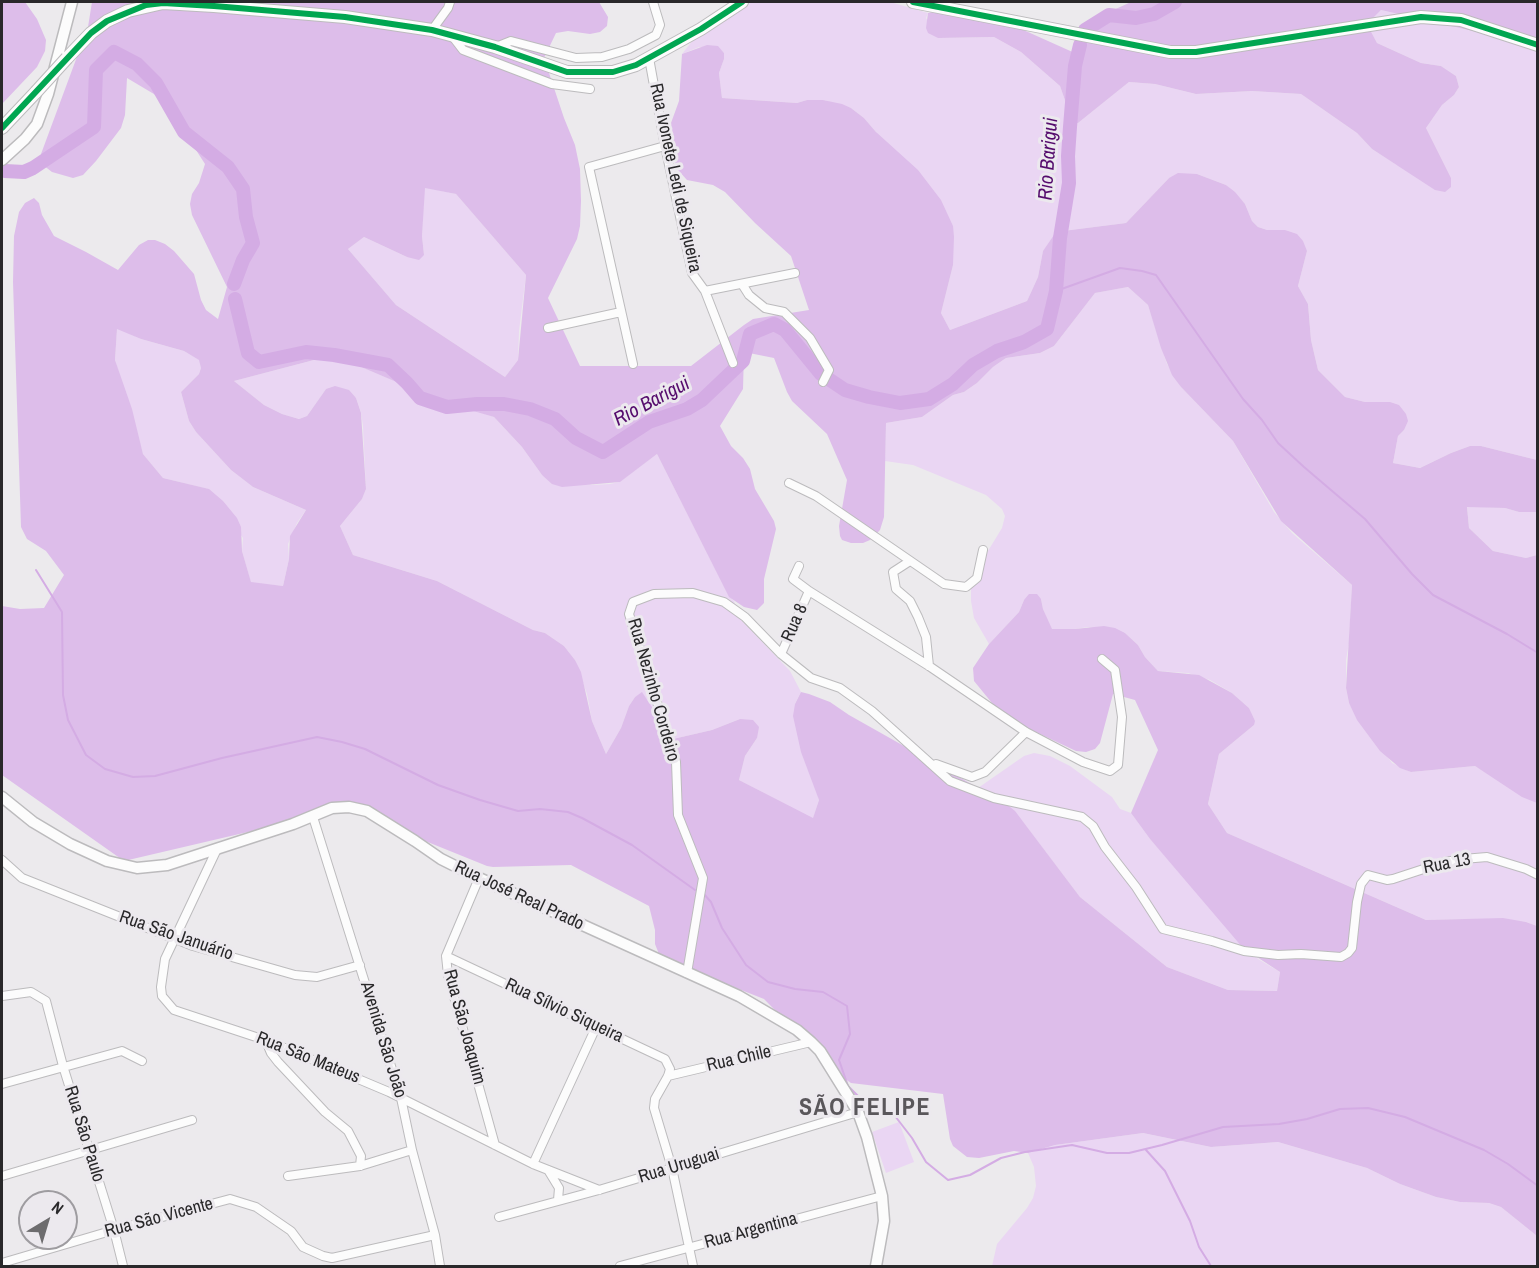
<!DOCTYPE html>
<meta charset="utf-8">
<style>
body{margin:0}
#map{position:relative;width:1539px;height:1268px;overflow:hidden;background:#eceaed;font-family:"Archivo Narrow",sans-serif}
canvas{display:block}
.frame{position:absolute;inset:0;border:3px solid #29282a;pointer-events:none}
.north{position:absolute;left:18px;top:1190px;width:60px;height:60px;box-sizing:border-box;background:#ece9ee;border:2px solid #9e9ca0;border-radius:50%;rotate:38deg;font-size:16px;font-weight:700;line-height:24px;text-align:center;color:#29282a}
.north::after{content:'';display:block;margin:auto;width:21px;height:27px;background:#6d6c6e;clip-path:polygon(50% 0,100% 100%,50% 72%,0 100%)}
</style>
<div id="map">
<canvas width="1539" height="1268"></canvas>
<div class="frame"></div>
<div class="north">N</div>
</div>
<script>
const ctx = document.querySelector('canvas').getContext('2d');
ctx.lineJoin = 'round';
function paint(path, color) { ctx.fillStyle = color; ctx.fill(path, 'evenodd'); }
const poly = rows => new Path2D(rows.map(r => 'M' + r).join(''));
function trace(path, color, width, dash) { ctx.strokeStyle = color; ctx.lineWidth = width; ctx.lineCap = dash ? 'butt' : 'round'; ctx.setLineDash(dash || []); ctx.stroke(path); }
function drawText(font, color, halo, rows, align = 'center') {
  ctx.font = font + ' "Archivo Narrow",sans-serif'; ctx.lineWidth = 6; ctx.setLineDash([]); ctx.textBaseline = 'middle'; ctx.strokeStyle = halo; ctx.fillStyle = color; for (const [text, x, y, turn = 0] of rows) {
    ctx.save(); ctx.translate(x, y); ctx.rotate((+turn || 0) * Math.PI / 180); ctx.textAlign = isNaN(turn) ? turn : align; if (halo) ctx.strokeText(text, 0, 0); ctx.fillText(text, 0, 0); ctx.restore();
  }
}
const green = poly([
 [745,2,890,2,928,13,926,18,938,38,994,37,1021,52,1060,86,1073,123,1078,123,1129,82,1155,84,1196,94,1252,91,1301,94,1357,133,1372,149,1397,165,1451,178,1426,128,1442,105,1454,95,1459,87,1456,76,1441,66,1421,63,1377,43,1367,24,1381,10,1537,46,1537,460,1481,446,1470,446,1451,453,1420,468,1393,463,1398,436,1404,430,1390,402,1365,402,1345,397,1318,370,1311,340,1308,304,1298,286,1307,251,1285,230,1267,230,1258,227,1252,221,1245,204,1226,185,1197,174,1169,178,1126,223,1063,231,1043,251,1038,277,1027,301,950,330,941,313,953,265,876,132,864,118,851,108,823,100,807,100,797,103,722,98,719,73,724,59,724,53,718,47,699,47,682,54,697,35],
 [424,187,456,194,526,275,519,331,518,360,505,377,396,305,348,249,364,237,407,257,424,255,422,236],
 [1128,287,1148,305,1167,364,1181,387,1233,441,1274,512,1292,533,1352,585,1349,643,1346,660,1346,688,1349,703,1392,763,1411,772,1475,766,1537,803,1537,926,1526,922,1475,919,1426,920,1227,833,1208,804,1219,754,1254,725,1249,708,1232,693,1210,680,1188,673,1158,671,1145,657,1138,645,1125,633,1088,627,1075,629,1051,629,1043,609,1041,599,1024,600,1019,612,989,644,974,618,971,601,971,586,980,564,1002,528,1005,516,1002,509,986,495,913,465,885,461,886,423,922,417,953,395,964,392,977,383,993,367,1006,358,1040,353,1054,346,1095,293],
 [117,328,141,339,184,351,200,360,201,368,199,374,181,392,189,421,196,432,231,470,253,487,306,510,297,523,288,544,289,559,283,586,251,583,242,551,243,538,208,489,163,478,143,454,115,360],
 [333,355,419,391,494,417,522,447,542,475,592,485,610,484,619,482,657,454,729,596,734,601,741,620,790,671,801,692,795,704,819,800,813,819,739,780,745,756,757,738,740,719,712,730,673,739,642,693,635,697,629,706,621,728,606,754,592,721,587,694,575,660,564,646,545,633,533,630,437,581,353,555,340,526,362,499,366,489,363,426,361,413,356,398,326,389,307,416,299,419,282,414,264,405,234,381],
 [1467,506,1505,508,1519,512,1537,512,1537,555,1526,558,1493,551,1469,528],
 [1034,753,1050,756,1070,766,1112,797,1120,809,1131,813,1150,839,1258,959,1280,972,1277,991,1228,990,1167,967,1080,897,1023,822,978,788,1024,756],
 [899,1122,914,1162,886,1173,872,1132],
 [1143,1133,1211,1147,1278,1142,1367,1168,1400,1184,1436,1197,1460,1202,1489,1203,1501,1207,1537,1236,1537,1266,992,1266,997,1244,1027,1208,1033,1198,1036,1186,1034,1167,1028,1153,1055,1145]
]);
const forest = poly([
 [2,2,25,2,37,19,46,40,45,51,37,67,2,104],
 [92,2,599,2,608,17,607,26,600,32,590,34,568,31,556,33,544,58,564,118,575,145,580,169,581,201,580,226,577,239,548,298,580,366,691,366,744,325,753,319,809,310,791,256,755,223,725,192,713,185,687,180,677,169,672,155,671,123,679,101,682,54,707,45,718,46,724,53,724,59,719,73,722,98,797,103,807,100,823,100,842,104,851,108,864,118,876,132,918,170,941,200,953,226,954,237,953,265,941,313,950,330,1027,301,1038,277,1043,251,1054,235,1063,231,1126,223,1169,178,1178,173,1197,174,1226,185,1235,192,1245,204,1252,221,1258,227,1267,230,1285,230,1297,234,1303,241,1307,251,1298,286,1308,304,1311,340,1318,370,1345,397,1365,402,1390,402,1399,405,1406,414,1408,421,1404,430,1398,436,1393,463,1420,468,1451,453,1470,446,1481,446,1537,460,1537,512,1519,512,1505,508,1467,507,1469,528,1493,551,1526,558,1537,555,1537,803,1522,797,1475,766,1411,772,1400,768,1380,751,1357,720,1349,703,1346,688,1352,585,1281,521,1233,441,1181,387,1172,375,1161,348,1148,305,1128,287,1095,293,1054,346,1040,353,1006,358,993,367,977,383,964,392,953,395,922,417,886,423,884,517,880,530,870,540,863,543,851,543,842,540,840,536,839,526,847,480,827,434,792,401,787,392,774,358,744,352,743,389,720,426,731,446,743,458,750,469,755,489,774,521,776,529,764,579,764,603,757,610,744,607,729,597,657,454,620,482,562,487,552,484,542,475,522,447,494,417,446,403,333,355,234,381,264,405,282,414,299,419,307,416,326,389,335,386,349,390,356,398,361,413,366,489,362,499,340,526,353,555,437,581,533,630,545,633,564,646,575,660,581,672,592,721,606,754,621,728,629,706,635,697,642,692,673,739,712,730,740,719,753,720,759,727,757,738,745,756,739,780,813,818,819,800,801,752,793,716,795,704,801,692,809,694,830,702,849,715,1005,803,1015,811,1080,897,1167,967,1228,990,1277,991,1280,972,1243,948,1150,839,1131,813,1158,750,1135,700,1113,694,1100,743,1095,749,1086,752,1076,751,1023,726,1008,717,992,703,974,681,973,668,989,644,1019,612,1024,600,1029,594,1037,594,1041,599,1043,609,1052,629,1075,629,1104,626,1115,628,1125,633,1138,645,1145,657,1158,671,1199,675,1232,693,1249,708,1255,721,1254,725,1219,754,1208,804,1227,833,1426,920,1503,918,1526,922,1537,926,1537,1236,1501,1207,1489,1203,1460,1202,1436,1197,1400,1184,1367,1168,1278,1142,1211,1147,1143,1133,1055,1145,1028,1153,1014,1151,979,1158,967,1157,953,1146,950,1139,943,1094,851,1083,838,1074,764,999,683,967,659,954,655,944,655,930,649,906,571,865,493,867,487,866,346,809,124,861,2,775,2,606,20,609,44,608,64,575,46,551,27,539,21,527,13,282,14,236,19,212,25,203,34,198,39,203,42,215,54,236,86,252,118,270,139,245,148,240,155,240,165,244,174,251,194,274,201,300,206,310,218,319,227,287,192,215,190,204,192,194,199,183,205,164,164,100,127,78,125,115,121,128,96,161,83,175,73,178,52,172,43,165,41,154,88,27],
 [425,188,456,194,526,275,518,360,505,377,396,305,348,249,364,237,407,257,419,260,424,255,422,236],
 [117,329,141,339,184,351,199,360,201,368,199,374,181,392,189,421,196,432,231,470,253,487,306,510,290,536,289,559,283,586,251,582,242,551,241,527,237,518,223,501,209,489,163,478,143,454,132,409,115,360],
 [1131,2,1537,2,1538,46,1381,10,1367,24,1377,43,1421,63,1441,66,1456,76,1459,87,1454,95,1442,105,1426,128,1451,178,1451,187,1445,192,1435,190,1372,149,1357,133,1301,94,1252,91,1196,94,1155,84,1129,82,1078,123,1073,123,1060,86,1021,52,994,37,938,38,928,33,926,28,928,13,944,10,1019,28,1077,54,1107,13]
]);
const stream = poly([
 [1056,291,1120,268,1142,271,1156,275,1243,399,1262,420,1278,443,1304,467,1365,519,1412,574,1433,595,1507,634,1538,653],
 [36,570,62,612,63,695,68,720,86,755,105,769,133,777,155,776,222,758,317,737,342,742,365,749,438,785,480,800,518,811,540,809,568,812,582,818,632,845,695,890],
 [703,893,711,902,722,928,746,965,768,982,795,989,823,992,847,1006,850,1034,839,1060,848,1086,868,1106,895,1116,912,1138,926,1162,948,1180,970,1175,1001,1158,1025,1152,1072,1145,1107,1153,1129,1153,1162,1145,1223,1127,1279,1124,1307,1119,1340,1109,1368,1108,1405,1117,1484,1150,1508,1164,1538,1186],
 [1146,1150,1165,1171,1190,1221,1199,1247,1211,1266]
]);
const river = poly([
 [1085,30,1109,15,1136,18,1154,14,1175,2],
 [5,171,24,172,33,168,94,127,96,70,114,52,137,64,156,83,184,132,228,167,243,189,246,217,253,243,243,260,234,284],
 [235,299,248,353,259,362,306,352,334,355,388,365,407,383,420,398,447,407,477,404,504,404,530,409,555,419,576,438,603,452,649,422,687,409,702,400,743,361,750,334,774,324,785,330,821,374,845,390,869,397,900,403,929,399,953,384,973,365,997,351,1024,342,1047,329,1056,291,1060,238,1069,183,1068,156,1070,127,1075,66,1080,45]
]);
const minor = poly([
 [432,30,448,8,450,2],
 [453,37,463,50,552,84,590,89],
 [496,47,511,41,576,58,602,57,629,49,656,35,660,25,653,2],
 [649,58,665,146,692,273,705,291,733,363],
 [742,284,749,295,765,308,784,312,810,338,829,370,823,382],
 [705,291,795,273],
 [548,328,621,312],
 [633,364,589,167,665,146],
 [789,483,816,496,944,584,966,587,977,578,983,550],
 [910,561,893,572,896,589,910,601,918,617,926,637,929,666],
 [799,566,793,579,809,591,929,666,1026,732,1083,762,1110,771,1118,765,1122,717,1115,670,1102,659],
 [781,654,809,591],
 [936,764,972,777,985,772,1026,732],
 [313,817,401,1098,412,1150,435,1235,440,1266],
 [217,849,165,959,161,987,162,996,174,1010,268,1041,389,1092,533,1164,599,1190],
 [2,860,22,878,193,946,295,975,317,977,360,965],
 [479,878,446,956,448,975,495,1145],
 [446,956,665,1059,670,1069,668,1076,655,1099,654,1108,672,1168,693,1266],
 [687,973,703,878,678,815,676,762,629,614,633,602,654,594,693,593,724,602,745,617,781,654,811,678,840,688,872,711,950,781,994,798,1082,817,1093,826,1105,847,1136,887,1163,929,1212,941,1244,951,1278,955,1301,954,1341,957,1348,953,1352,948,1357,902,1361,884,1368,875,1387,880,1393,879,1445,862,1463,859,1487,857,1526,869,1538,875],
 [2,996,31,992,46,1001,63,1066,114,1230,123,1266],
 [268,1041,268,1046,271,1053,278,1062,325,1112,348,1131,361,1156,360,1166],
 [668,1076,811,1042],
 [2,1084,122,1051,142,1061],
 [533,1164,597,1025],
 [548,1170,559,1188,558,1200],
 [2,1176,192,1120],
 [288,1176,360,1166,412,1150],
 [499,1217,599,1190,858,1112],
 [2,1263,114,1230,230,1199,256,1207,291,1231,303,1247,323,1256,332,1258,435,1235],
 [620,1266,882,1196]
]);
const tertiary = poly([
 [2,160,25,139,37,124,48,94,72,2],
 [2,797,33,822,70,844,107,861,137,868,167,865,293,824,332,808,349,807,367,811,415,841,441,859,479,878,739,996,797,1030,811,1042,820,1051,858,1112,867,1137,882,1196,884,1221,876,1266]
]);
const primary = poly([
 [913,2,1170,52,1196,52,1421,17,1461,20,1538,45],
 [67,58,91,33,107,21,128,11,163,3,214,6,345,17,432,30,495,47,567,72,613,72,636,65,701,29,742,2],
 [2,128,36,92]
]);
const primaryBridge = poly([
 [36,92,67,58]
]);
const bus1 = poly([
 [913,2,1170,52,1196,52,1421,17,1461,20,1538,45],
 [2,128,91,33,107,21,146,5,163,3,214,6,345,17,432,30,495,47,567,72,613,72,636,65,701,29,742,2]
]);
const streetNames = [
 ["Rua Ivonete Ledi de Siqueira",675,178,78],
 ["Rua 8",795,623,-66],
 ["Rua Nezinho Cordeiro",653,690,74],
 ["Rua 13",1447,864,-11],
 ["Rua José Real Prado",519,896,25],
 ["Rua São Januário",176,936,19],
 ["Rua Sílvio Siqueira",564,1011,25],
 ["Rua São Joaquim",464,1027,75],
 ["Avenida São João",383,1040,73],
 ["Rua São Mateus",308,1058,22],
 ["Rua Chile",739,1059,-13],
 ["Rua São Paulo",84,1134,73],
 ["Rua Uruguai",679,1166,-17],
 ["Rua São Vicente",159,1218,-15],
 ["Rua Argentina",751,1231,-15]
];
const waterNames = [
 ["Rio Barigui",1049,159,-86],
 ["Rio Barigui",652,402,-28]
];
const districtNames = [
 ["SÃO FELIPE",865,1109]
];
paint(green, '#ead6f3');
paint(forest, '#ddbdea');
trace(stream, '#d4ace4', 2);
trace(river, '#d4ace4', 14);
trace(minor, '#bcbbbd', 10);
trace(tertiary, '#bcbbbd', 13);
trace(primary, '#bcbbbd', 14);
trace(minor, '#fcfcfc', 8);
trace(tertiary, '#fcfcfc', 10);
trace(primary, '#fcfcfc', 12);
trace(primaryBridge, '#bcbbbd', 14, []);
trace(primaryBridge, '#fcfcfc', 12);
trace(bus1, '#00a651', 6);
drawText('18px', '#29282a', '#ece9ee', streetNames);
drawText('italic 20px', '#550c6d', '#ece9ee', waterNames);
ctx.letterSpacing = '1.5px';
drawText('bold 24px', '#5a575b', '#ece9ee', districtNames);
ctx.letterSpacing = '0px';
</script>
